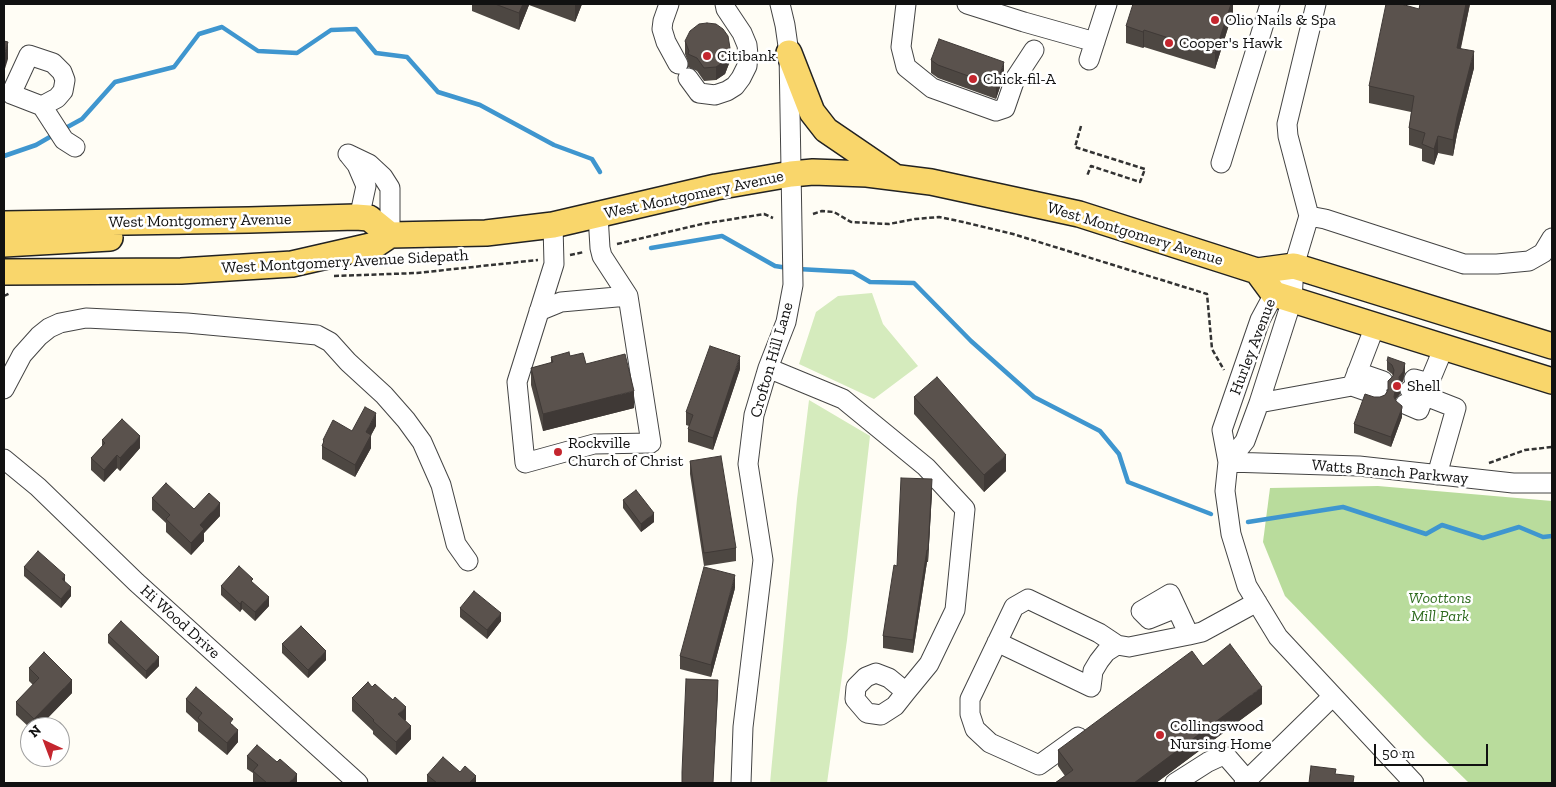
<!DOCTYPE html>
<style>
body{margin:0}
#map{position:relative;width:1556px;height:787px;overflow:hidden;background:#fffdf5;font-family:"Zilla Slab",serif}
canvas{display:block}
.frame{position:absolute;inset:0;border:5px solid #111;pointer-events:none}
.north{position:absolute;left:20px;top:717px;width:50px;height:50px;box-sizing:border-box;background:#fff;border:1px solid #a0a0a0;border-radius:50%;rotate:317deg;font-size:14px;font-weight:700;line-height:20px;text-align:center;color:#111}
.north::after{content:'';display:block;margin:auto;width:18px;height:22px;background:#c4262e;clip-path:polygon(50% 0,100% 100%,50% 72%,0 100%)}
.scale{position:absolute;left:1374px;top:744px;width:114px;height:22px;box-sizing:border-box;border:2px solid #111;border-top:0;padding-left:6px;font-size:15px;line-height:18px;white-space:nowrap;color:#111;-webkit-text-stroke:4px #fff;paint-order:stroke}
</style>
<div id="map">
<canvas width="1556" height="787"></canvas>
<div class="frame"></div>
<div class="north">N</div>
<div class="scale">50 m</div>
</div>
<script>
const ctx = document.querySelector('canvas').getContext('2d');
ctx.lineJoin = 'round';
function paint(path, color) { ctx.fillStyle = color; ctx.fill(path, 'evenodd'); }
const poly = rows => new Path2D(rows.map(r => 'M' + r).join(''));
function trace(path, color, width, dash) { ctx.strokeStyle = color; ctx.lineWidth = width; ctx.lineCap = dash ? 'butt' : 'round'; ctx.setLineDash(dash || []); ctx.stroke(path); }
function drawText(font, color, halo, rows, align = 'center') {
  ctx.font = font + ' "Zilla Slab",serif'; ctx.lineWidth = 5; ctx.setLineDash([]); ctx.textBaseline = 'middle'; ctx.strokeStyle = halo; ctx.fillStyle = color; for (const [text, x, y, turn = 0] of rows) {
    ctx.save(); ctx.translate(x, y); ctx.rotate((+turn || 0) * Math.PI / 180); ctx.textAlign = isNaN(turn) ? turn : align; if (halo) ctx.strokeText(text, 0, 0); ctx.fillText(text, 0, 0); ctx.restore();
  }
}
const green = poly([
 [872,293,883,324,918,366,874,399,799,364,816,312,838,296],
 [809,400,870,436,847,640,827,783,770,783,797,499]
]);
const forest = poly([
 [1378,486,1552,501,1552,783,1469,783,1424,739,1285,596,1263,542,1270,488]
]);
const stream = poly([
 [62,130,82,119,115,82,174,67,199,34,222,27,258,51,297,53,331,30,356,29,376,53,407,57,438,92,480,105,554,145,592,159,600,172],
 [4,156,36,145,55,134],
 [651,248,722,236,775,266,788,268],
 [798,269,853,272,870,282,914,283,971,341,1034,397,1100,431,1119,454,1128,482,1211,514],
 [1248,522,1343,507,1426,534,1442,525,1483,538,1519,527,1543,537,1552,536]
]);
const path = poly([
 [1081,126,1075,147,1145,169,1140,182,1091,166,1087,176],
 [813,214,822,211,834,212,851,222,889,224,915,219,939,217,963,222,1013,234,1207,294,1212,349,1224,370],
 [617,244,702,224,764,214,773,218],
 [570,255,584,252],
 [334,276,417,273,538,260],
 [4,296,10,293],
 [1489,463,1525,450,1552,447]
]);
const minor = poly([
 [669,4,663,21,662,29,666,42,678,64],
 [906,4,901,47,906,67,932,88,996,111,1005,108,1015,79,1034,50],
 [967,4,1024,22,1095,42],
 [1089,60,1107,4],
 [688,78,699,93,715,95,727,91,735,86,741,78,747,66,748,55,747,45,742,33,726,9,725,4],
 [42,106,57,98,63,91,65,80,62,72,53,63,29,55,11,94,42,106,64,140,75,147],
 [348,154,369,164,383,177,390,188,390,235],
 [349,155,357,165,366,186,361,209,356,217],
 [1221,163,1270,4],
 [1309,216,1325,219,1464,264,1497,264,1529,261,1543,253,1552,238],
 [553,225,554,264,517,382,525,463,594,444,651,443,628,296,602,256,600,248,598,215],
 [1294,266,1274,294,1260,320,1222,430,1228,462,1225,491,1231,534,1247,586,1278,637,1414,783],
 [539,311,561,302,628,296],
 [768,368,843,399,926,467,965,509,955,610,929,664,906,692,895,706,881,715,867,713,855,699,856,687,866,677,876,673,889,678,906,692],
 [1357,372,1383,381],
 [1429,383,1444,347],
 [1352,386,1378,395],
 [4,389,22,355,39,336,49,328,60,323,86,318,187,323,317,335,330,342,348,362,384,395,406,420,422,442,441,485,456,544,468,561],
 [1410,390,1456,408,1437,475],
 [1259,403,1352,386,1375,326],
 [1405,404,1419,410,1429,383,1414,379],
 [4,459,38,487,136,582,358,783],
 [1228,462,1245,441,1259,403,1292,300,1294,266,1309,216,1288,136,1287,124,1316,4],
 [1228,462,1359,466,1513,483,1552,483],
 [1176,608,1149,619,1141,611,1170,594,1189,635,1202,632,1257,602],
 [997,642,1091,687,1093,671,1099,661,1106,652,1117,645],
 [1078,737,1039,765,990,743,975,729,970,714,970,699,1014,607,1028,599,1099,633,1117,645,1129,647,1189,635],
 [741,783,743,727,763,560,748,464,754,415,768,368,786,322,793,285,789,53,785,25,780,4],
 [1175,783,1208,762,1221,756,1227,757,1247,780],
 [1244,783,1333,696]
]);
const major = poly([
 [789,53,812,112,826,130,892,175],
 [4,224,249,220,356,217,369,218,390,235],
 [4,244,110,238],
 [1257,271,1274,294,1552,381],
 [4,272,181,271,292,264,375,245,390,235,486,233,553,225,716,187,791,174,813,172,867,174,931,182,1079,214,1257,271,1294,266,1552,346]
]);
const wall = poly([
 [472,4,582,4,575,22,529,5,519,30,472,11],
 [1233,4,1233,12,1215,69,1144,47,1143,48,1126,43,1126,26],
 [1420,4,1470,4,1461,48,1474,68,1457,134,1453,156,1438,153,1434,165,1422,161,1422,149,1409,145,1409,128,1411,112,1369,103,1369,86,1419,9],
 [685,41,730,61,725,74,716,80,704,81,697,71,688,67,688,62,685,54],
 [931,60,1004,75,996,99,938,78,931,73],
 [570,356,586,364,634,408,543,431,531,385,531,368,551,363,551,357],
 [1387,361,1405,372,1403,381,1400,386,1400,394,1395,399,1402,417,1391,447,1354,433,1354,424,1374,397,1380,397,1385,395,1388,390,1393,376,1392,374,1387,370],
 [740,369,713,450,688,442,688,429,689,426,686,425,686,412],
 [914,397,1006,471,984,492,914,414],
 [376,426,371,435,371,448,355,477,322,459,322,446,323,444,323,440,352,431],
 [102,440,140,448,120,471,117,468,104,482,91,470,91,458,102,446],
 [690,461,736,548,736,561,704,566,690,474],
 [932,492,928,562,927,562,913,653,883,648,883,636,897,566],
 [152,498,194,509,220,516,204,533,204,541,191,555,166,532,166,523,152,510],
 [623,500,654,522,641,532,623,508],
 [24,567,65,582,71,596,61,608,24,576],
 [253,583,269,606,255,621,242,609,240,612,221,595,221,586],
 [735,588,711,677,680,669,680,656],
 [460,608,501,621,487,639,460,617],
 [108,635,159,666,146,679,108,643],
 [282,644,326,660,308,678,282,653],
 [1203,666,1262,704,1156,783,1055,783,1065,776,1058,766,1058,750],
 [29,668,72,693,39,727,30,727,30,728,16,715,16,702,33,685,29,681],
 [352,698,406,720,405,720,411,739,396,755,373,734,373,731,352,711],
 [186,699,233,725,238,742,227,755,198,731,198,723,186,712],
 [247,756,297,783,253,783,253,773,247,769],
 [460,772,476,783,427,783,427,775]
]);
const shadedWall = poly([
 [523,4,529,4,529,5,519,30,519,13],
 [575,4,582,4,575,22],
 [1229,4,1233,4,1233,12,1215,69,1215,53],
 [1466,4,1470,4,1457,64,1457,48],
 [1144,30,1144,47,1143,48,1143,32],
 [8,42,8,59,4,72,4,56],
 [730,48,730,61,725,74,716,80,716,67],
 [1474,51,1474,68,1457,134,1453,156,1453,140,1457,117],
 [1004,62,1004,75,996,99,996,86],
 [1438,136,1438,153,1434,165,1434,149],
 [740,356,740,369,713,450,713,438],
 [1405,363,1405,372,1403,381,1400,386,1400,394,1395,400,1394,406,1395,391],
 [634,391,634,408,543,431,543,414],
 [1402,408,1402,417,1391,447,1391,437],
 [376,413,376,426,366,445,366,432],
 [371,435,371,448,355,477,355,465],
 [140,436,140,448,120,471,120,458],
 [117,455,117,468,104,482,104,470],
 [1006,455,1006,471,984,492,984,475],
 [932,479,932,492,928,562,928,550],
 [220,503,220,516,204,533,204,541,191,555,191,543,200,525],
 [654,513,654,522,641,532,641,524],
 [927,550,927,562,913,653,913,640],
 [65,575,65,584,62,579],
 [735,575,735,588,711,677,711,665],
 [71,587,71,596,61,608,61,599],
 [269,597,269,606,255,621,255,612],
 [242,601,242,609,240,612,240,604],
 [501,613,501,621,487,639,487,630],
 [326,651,326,660,308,678,308,670],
 [159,657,159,666,146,679,146,671],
 [72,680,72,693,39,727,34,727,34,719],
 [718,680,718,693,713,783],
 [1262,687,1262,704,1156,783,1134,783],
 [406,707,406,720,398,727,398,714],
 [411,726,411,739,396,755,396,742],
 [238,730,238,742,227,755,227,743],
 [297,774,297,783,289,783],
 [476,776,476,783,469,783]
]);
const building = poly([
 [495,4,523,4,519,13,495,4],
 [1133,4,1231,4,1215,53,1144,30,1143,32,1126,26,1133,4],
 [1386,4,1401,4,1419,9,1420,4,1466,4,1457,48,1474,51,1457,117,1453,140,1438,136,1434,149,1422,144,1425,133,1409,128,1414,96,1369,86,1386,4],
 [707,23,716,24,723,29,728,36,730,48,725,61,716,67,704,68,697,58,688,54,689,51,685,41,690,31,699,24,707,23],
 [939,39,1004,62,996,86,938,65,931,60,939,39],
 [4,41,8,42,4,56,4,41],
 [710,346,740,356,713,438,688,429,693,415,686,412,710,346],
 [569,352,570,356,583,353,586,364,625,354,634,391,543,414,531,368,553,362,551,357,569,352],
 [1388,357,1405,363,1403,372,1399,377,1400,385,1395,391,1394,397,1396,401,1402,406,1402,408,1391,437,1354,424,1365,394,1374,397,1380,397,1385,395,1388,390,1388,381,1393,376,1394,370,1392,365,1387,361,1388,357],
 [937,377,1006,455,984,475,914,397,937,377],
 [365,407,376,413,366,432,371,435,355,465,322,446,324,441,323,440,333,420,352,431,365,407],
 [122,419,140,436,120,458,117,455,104,470,91,458,105,443,102,440,122,419],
 [721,456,736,548,704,553,690,461,721,456],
 [901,478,932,479,928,550,927,550,913,640,883,636,894,565,897,566,901,478],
 [166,483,194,509,209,493,220,503,200,525,204,529,191,543,166,519,170,515,152,498,166,483],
 [636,490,654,513,641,524,623,500,636,490],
 [38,551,65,575,62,579,71,587,61,599,24,567,38,551],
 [239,566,253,579,251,581,269,597,255,612,242,601,240,604,221,586,239,566],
 [704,567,735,575,711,665,680,656,704,567],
 [474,591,501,613,487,630,460,608,474,591],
 [121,621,159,657,146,671,108,635,121,621],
 [301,626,326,651,308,670,282,644,301,626],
 [1230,644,1262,687,1134,783,1055,783,1073,770,1058,750,1192,651,1203,666,1230,644],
 [44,652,72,680,34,719,16,702,39,678,29,668,44,652],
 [686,679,718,680,713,783,682,783,682,772,686,679],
 [368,682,372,687,375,684,393,700,395,697,406,707,398,714,411,726,396,742,373,721,374,720,352,698,368,682],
 [196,687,233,719,230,723,238,730,227,743,198,718,202,713,186,699,196,687],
 [257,745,277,762,280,759,297,774,289,783,267,783,253,771,258,765,247,756,257,745],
 [443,757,460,772,465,766,476,776,469,783,437,783,427,775,443,757],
 [1311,766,1336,769,1335,774,1354,776,1353,783,1309,783,1311,766]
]);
const markers = [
 [1215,20,5,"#c4262e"],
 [1169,43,5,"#c4262e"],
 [707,56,5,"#c4262e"],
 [973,79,5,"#c4262e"],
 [1397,386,5,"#c4262e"],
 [558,452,5,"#c4262e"],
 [1160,735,5,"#c4262e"]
];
const poiNames = [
 ["Olio Nails & Spa",1225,20],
 ["Cooper's Hawk",1179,43],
 ["Citibank",717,56],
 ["Chick-fil-A",983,79],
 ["Shell",1407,386],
 ["Rockville",568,443],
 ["Church of Christ",568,461],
 ["Collingswood",1170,726],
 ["Nursing Home",1170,744]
];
const streetNames = [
 ["West Montgomery Avenue",694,195,-12],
 ["West Montgomery Avenue",200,221,-1],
 ["West Montgomery Avenue",1135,234,17],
 ["West Montgomery Avenue Sidepath",345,262,-3],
 ["Hurley Avenue",1253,347,-69],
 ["Crofton Hill Lane",772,360,-74],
 ["Watts Branch Parkway",1390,472,5],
 ["Hi Wood Drive",180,622,42]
];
const parkNames = [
 ["Woottons",1440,598],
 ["Mill Park",1440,616]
];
paint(green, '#d5ebbd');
paint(forest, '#b9dc9c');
trace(stream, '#3f96cf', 4.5);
trace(minor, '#444', 21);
trace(major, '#222', 28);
trace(path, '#333', 2.5, [5, 2.5]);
trace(minor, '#fff', 19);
trace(major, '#f9d66b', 25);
paint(wall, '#4d4742');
paint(shadedWall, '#3f3936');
paint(building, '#5a524d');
trace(building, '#3f3936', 1);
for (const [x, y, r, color] of markers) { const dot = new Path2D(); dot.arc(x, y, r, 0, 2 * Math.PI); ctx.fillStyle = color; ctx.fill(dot); trace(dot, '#fff', 2); }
drawText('16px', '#111', '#fff', poiNames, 'left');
drawText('16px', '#111', '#fff', streetNames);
drawText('italic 16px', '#2f6b1f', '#fff', parkNames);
</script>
